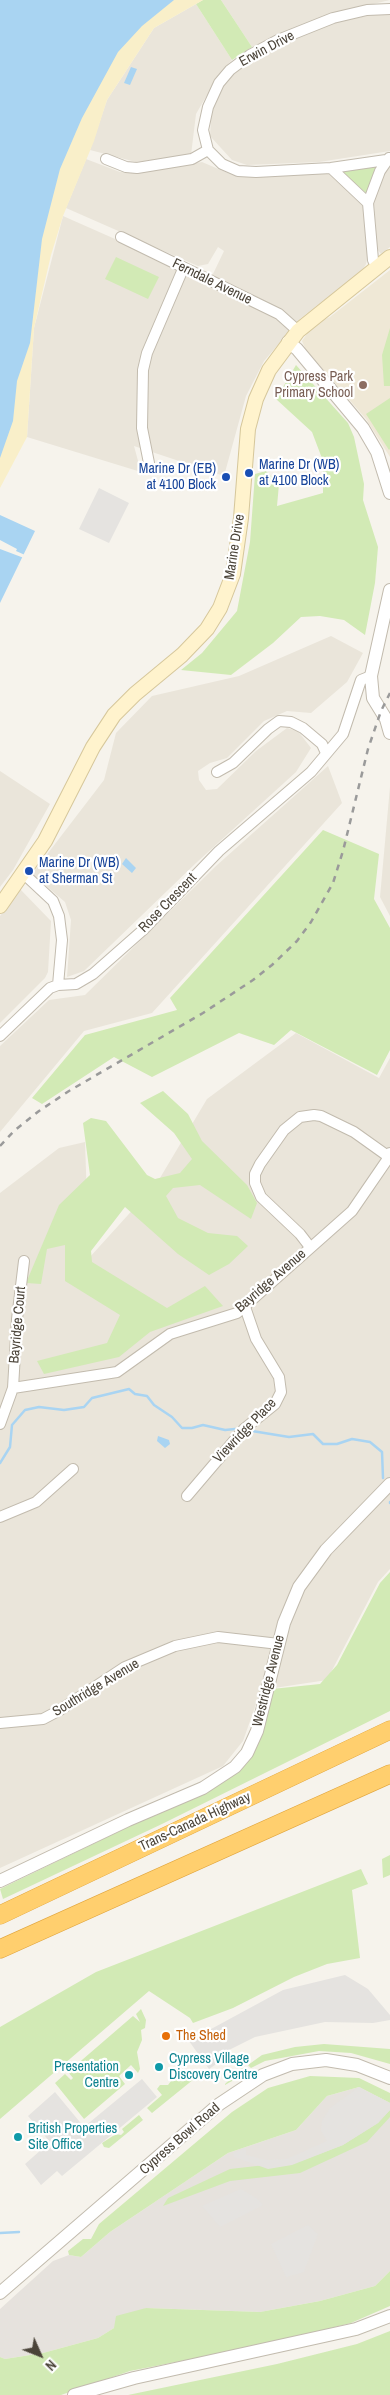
<!DOCTYPE html>
<style>
body{margin:0}
#map{position:relative;width:390px;height:2395px;overflow:hidden;background:#f6f3ec;font-family:"Archivo Narrow",sans-serif}
canvas{display:block}
.north{position:absolute;left:15px;top:2330px;width:50px;height:50px;-webkit-text-stroke:4px #fff;paint-order:stroke;rotate:134deg;font-size:14px;font-weight:700;line-height:20px;text-align:center;color:#4b4439}
.north::after{content:'';display:block;margin:auto;width:18px;height:22px;background:#4b4439;clip-path:polygon(50% 0,100% 100%,50% 72%,0 100%)}
</style>
<div id="map">
<canvas width="390" height="2395"></canvas>
<div class="north">N</div>
</div>
<script>
const ctx = document.querySelector('canvas').getContext('2d');
ctx.lineJoin = 'round';
function paint(path, color) { ctx.fillStyle = color; ctx.fill(path, 'evenodd'); }
const poly = rows => new Path2D(rows.map(r => 'M' + r).join(''));
function trace(path, color, width, dash) { ctx.strokeStyle = color; ctx.lineWidth = width; ctx.lineCap = dash ? 'butt' : 'round'; ctx.setLineDash(dash || []); ctx.stroke(path); }
function drawText(font, color, halo, rows, align = 'center') {
  ctx.font = font + ' "Archivo Narrow",sans-serif'; ctx.lineWidth = 4.5; ctx.setLineDash([]); ctx.textBaseline = 'middle'; ctx.strokeStyle = halo; ctx.fillStyle = color; for (const [text, x, y, turn = 0] of rows) {
    ctx.save(); ctx.translate(x, y); ctx.rotate((+turn || 0) * Math.PI / 180); ctx.textAlign = isNaN(turn) ? turn : align; if (halo) ctx.strokeText(text, 0, 0); ctx.fillText(text, 0, 0); ctx.restore();
  }
}
const residential = poly([
 [221,0,390,0,327,15,252,47],
 [196,4,232,60,219,74,196,114,191,155,136,162,90,150,107,100,154,28],
 [390,12,390,151,319,162,247,165,232,160,210,136,211,118,216,99,227,80,238,70,274,46,333,22],
 [86,159,120,172,140,173,202,162,230,174,239,175,326,172,332,174,365,205,368,255,366,264,362,271,301,318,264,361,246,396,224,476,134,446,141,472,27,437,34,328,63,216,149,254,197,278,213,274,224,251,218,247,208,264,198,266,66,208],
 [390,163,390,247,381,254,377,249,374,204,377,186],
 [331,636,363,653,347,682,311,713,287,711,264,721,227,758,210,763,198,771,199,780,206,790,217,789,256,751,287,728,298,731,311,748,296,772,196,863,84,971,67,977,71,920,65,902,32,874,104,780,116,733,152,696,239,676],
 [328,766,342,803,152,1013,84,1031,0,1132,0,1046,49,1000,85,995,216,866],
 [0,771,50,804,13,870,0,887],
 [390,787,390,916,380,897],
 [20,889,51,921,48,972,45,978,0,1023,0,916],
 [296,1033,379,1078,390,1058,390,1569,378,1582,327,1680,261,1690,243,1741,223,1766,0,1868,0,1193,59,1148,85,1142,89,1258,157,1183,207,1099]
]);
const industrial = poly([
 [359,2087,390,2103,390,2271,375,2286,320,2301,260,2312,146,2308,98,2338,43,2353,5,2359,0,2357,0,2309,53,2261,69,2255,81,2257,110,2232,228,2153,296,2130,327,2096]
]);
const education = poly([
 [390,270,390,457,366,419,306,350,302,341,309,331,322,320,330,317]
]);
const green = poly([
 [203,0,221,0,252,47,232,60,196,4],
 [376,165,367,194,343,173,343,171],
 [116,257,159,277,148,299,105,279],
 [390,328,390,386,384,386,382,355],
 [296,365,348,423,354,437,364,484,363,500,378,547,375,583,365,635,344,620,320,616,301,617,273,643,231,675,181,670,202,653,237,611,250,542,255,474,266,471,279,484,277,506,323,493,323,461,312,432,276,399],
 [390,398,390,449,389,450,366,414],
 [323,830,379,854,374,899,390,928,390,1050,377,1075,291,1030,274,1045,239,1033,152,1077,114,1057,42,1104,32,1098,85,1035,177,1010,170,998],
 [163,1091,188,1114,202,1141,247,1185,257,1203,251,1219,200,1185,173,1188,166,1196,178,1218,208,1233,237,1236,248,1246,229,1264,209,1275,178,1254,125,1207,91,1251,92,1262,167,1308,205,1286,223,1306,150,1332,119,1357,44,1374,37,1361,107,1343,120,1315,65,1281,65,1245,47,1249,41,1284,26,1283,59,1205,90,1175,83,1123,91,1118,106,1121,147,1175,155,1179,180,1173,192,1159,174,1133,140,1103],
 [390,1572,390,1711,162,1824,3,1899,0,1889,192,1796,239,1766,272,1689,320,1684,337,1665,380,1583],
 [390,1855,390,1875,383,1878,382,1859],
 [361,1869,368,1884,352,1890,360,1958,327,1964,294,1977,233,2008,193,2023,190,2018,149,1991,0,2119,0,2027,96,1972],
 [141,2009,146,2020,145,2028,141,2030,142,2040,137,2052,140,2069,138,2073,131,2065,119,2076,125,2084,84,2119,55,2083,65,2074,71,2080,73,2078,68,2072,133,2016,140,2022,136,2014],
 [324,2044,390,2049,390,2064,351,2053,319,2051,265,2061,251,2068,248,2065,262,2055,295,2047],
 [242,2068,246,2073,225,2085,225,2084],
 [185,2070,192,2073,194,2079,152,2113,147,2108,162,2095,157,2089,160,2085,168,2085,174,2077,176,2078,176,2072,180,2074,181,2084,182,2074],
 [310,2076,359,2078,390,2093,390,2103,359,2087,327,2096,296,2130,228,2153,110,2232,81,2257,69,2255,68,2251,83,2239,91,2239,99,2224,232,2112,268,2088],
 [390,2110,390,2117,367,2142,300,2173,230,2181,163,2206,168,2198,230,2169,301,2161,343,2145,378,2123],
 [139,2115,143,2120,109,2148,104,2147,102,2143,116,2134,121,2135,124,2132,122,2129],
 [390,2271,390,2306,351,2323,263,2345,130,2371,61,2395,0,2395,0,2357,5,2359,43,2353,98,2338,114,2328,116,2316,146,2308,260,2312,320,2301,375,2286],
 [390,2331,390,2395,128,2395,277,2364,357,2344]
]);
const sand = poly([
 [78,0,203,0,154,28,107,100,94,141,63,216,51,255,34,328,27,437,0,488,0,305]
]);
const parking = poly([
 [99,488,129,503,109,543,79,529],
 [345,1975,368,1989,390,2015,390,2020,373,2023,325,2022,255,2037,219,2055,222,2060,209,2069,189,2041,283,1990],
 [142,2079,157,2097,62,2176,57,2171,41,2185,25,2164,50,2142,28,2116,55,2092,84,2127],
 [359,2087,390,2103,390,2110,378,2123,343,2145,292,2165,268,2169,234,2157,233,2153,246,2148,246,2155,266,2160,287,2159,327,2141,321,2131,322,2121,330,2108],
 [241,2189,259,2200,263,2205,220,2227,202,2206],
 [308,2225,318,2234,304,2272,286,2277,271,2244]
]);
const water = poly([
 [0,0,174,0,142,26,118,52,82,118,60,169,42,239,30,343,17,381,13,421,0,458],
 [131,67,137,69,130,85,124,83],
 [0,515,35,531,0,603],
 [126,858,136,868,132,873,122,864],
 [158,1436,169,1440,170,1444,165,1448,157,1441]
]);
const pier = poly([
 [0,540,17,549,16,551,25,555,24,558,0,549]
]);
const stream = poly([
 [252,1431,289,1437,313,1434,323,1444,337,1444,352,1439,370,1442,382,1452,383,1478],
 [0,1463,10,1447,12,1425,25,1410,39,1407,64,1410,84,1407,92,1398,129,1389,135,1394,147,1396,154,1405,172,1417,182,1428,192,1428,203,1425,225,1430,235,1429],
 [390,1502,390,1503],
 [0,2233,19,2232]
]);
const minor = poly([
 [106,159,126,167,137,168,192,159,208,150],
 [386,160,331,168,256,172,238,171,222,164,208,150,203,130,208,107,219,83,230,70,250,55,278,40,333,18,367,10,390,9],
 [331,168,368,203],
 [121,237,279,314,298,331],
 [377,268,373,260,368,203,380,171,389,158],
 [149,463,142,428,143,370,147,353,183,269],
 [217,772,233,763,268,729,279,721,291,722,303,728,322,744,326,753],
 [23,873,53,901,59,916,62,940,58,985],
 [0,1036,50,988,58,985,76,984,93,974,143,930,219,851,311,772,343,734,361,680,371,676],
 [13,1388,17,1319,24,1261],
 [0,1424,13,1388,117,1372,170,1334,237,1313,352,1211,389,1157,354,1132,321,1116,314,1115,300,1117,284,1130,260,1164,255,1174,255,1183,261,1197,300,1234,310,1247],
 [187,1496,244,1429,275,1404,281,1392,279,1377,256,1339,245,1307],
 [0,1517,36,1502,73,1469],
 [0,1723,43,1719,60,1710,125,1667,175,1646,218,1637,279,1644]
]);
const tertiary = poly([
 [288,342,297,349,363,428,377,452,390,493],
 [390,590,371,676,373,698,386,719,390,733],
 [390,1154,390,1158],
 [0,1881,128,1820,203,1788,235,1767,247,1753,257,1731,284,1623,299,1587,326,1550,390,1484],
 [0,2293,218,2105,263,2075,292,2064,326,2060,357,2065,390,2078],
 [74,2395,134,2378,356,2329,390,2316]
]);
const secondary = poly([
 [0,906,45,841,93,747,114,715,135,694,182,655,207,629,220,608,233,574,241,518,248,429,256,399,269,370,298,331,390,257]
]);
const motorway = poly([
 [0,1915,390,1730],
 [0,1949,390,1774]
]);
const rail = poly([
 [0,1146,14,1131,39,1111,69,1091,203,1013,253,980,272,965,297,941,311,922,333,883,343,851,368,749,381,711,390,693]
]);
const markers = [
 [363,385,5,"#8d6e63"],
 [249,473,5,"#1a4fb4"],
 [226,477,5,"#1a4fb4"],
 [29,871,5,"#1a4fb4"],
 [166,2036,5,"#e8710a"],
 [159,2067,5,"#0f9aa8"],
 [129,2075,5,"#0f9aa8"],
 [18,2137,5,"#0f9aa8"]
];
const streetNames = [
 ["Erwin Drive",267,49,-28],
 ["Ferndale Avenue",212,282,26],
 ["Marine Drive",235,547,-81],
 ["Rose Crescent",168,903,-46],
 ["Bayridge Avenue",271,1281,-41],
 ["Bayridge Court",18,1325,-85],
 ["Viewridge Place",245,1431,-46],
 ["Westridge Avenue",269,1681,-76],
 ["Southridge Avenue",96,1688,-31],
 ["Trans-Canada Highway",195,1822,-25],
 ["Cypress Bowl Road",180,2139,-41]
];
const educationNames = [
 ["Cypress Park",353,377],
 ["Primary School",353,393]
];
const transitNames = [
 ["Marine Dr (WB)",259,465],
 ["at 4100 Block",259,481],
 ["Marine Dr (EB)",216,469,"right"],
 ["at 4100 Block",216,485,"right"],
 ["Marine Dr (WB)",39,863],
 ["at Sherman St",39,879]
];
const foodNames = [
 ["The Shed",176,2036]
];
const cultureNames = [
 ["Cypress Village",169,2059],
 ["Discovery Centre",169,2075],
 ["Presentation",119,2067,"right"],
 ["Centre",119,2083,"right"],
 ["British Properties",28,2129],
 ["Site Office",28,2145]
];
paint(residential, '#eae5da');
paint(industrial, '#e6e2dd');
paint(education, '#efe8d6');
paint(green, '#d2eab5');
paint(sand, '#f9efc9');
paint(parking, '#e5e3e0');
paint(water, '#a9d4f2');
paint(pier, '#f6f3ec');
trace(stream, '#a9d4f2', 2.5);
trace(minor, '#c2bbae', 12);
trace(tertiary, '#c2bbae', 14);
trace(secondary, '#d6c79b', 16);
trace(motorway, '#e0a43c', 19);
trace(minor, '#fff', 10);
trace(tertiary, '#fff', 12);
trace(secondary, '#fff3cd', 14);
trace(motorway, '#ffcf6e', 18);
trace(rail, '#9a9a9a', 2.5, [6, 6]);
for (const [x, y, r, color] of markers) { const dot = new Path2D(); dot.arc(x, y, r, 0, 2 * Math.PI); ctx.fillStyle = color; ctx.fill(dot); trace(dot, '#fff', 2); }
drawText('14px', '#4b4439', '#fff', streetNames);
drawText('14px', '#785e54', '#fff', educationNames, 'right');
drawText('14px', '#164399', '#fff', transitNames, 'left');
drawText('14px', '#c56008', '#fff', foodNames, 'left');
drawText('14px', '#0d838f', '#fff', cultureNames, 'left');
</script>
